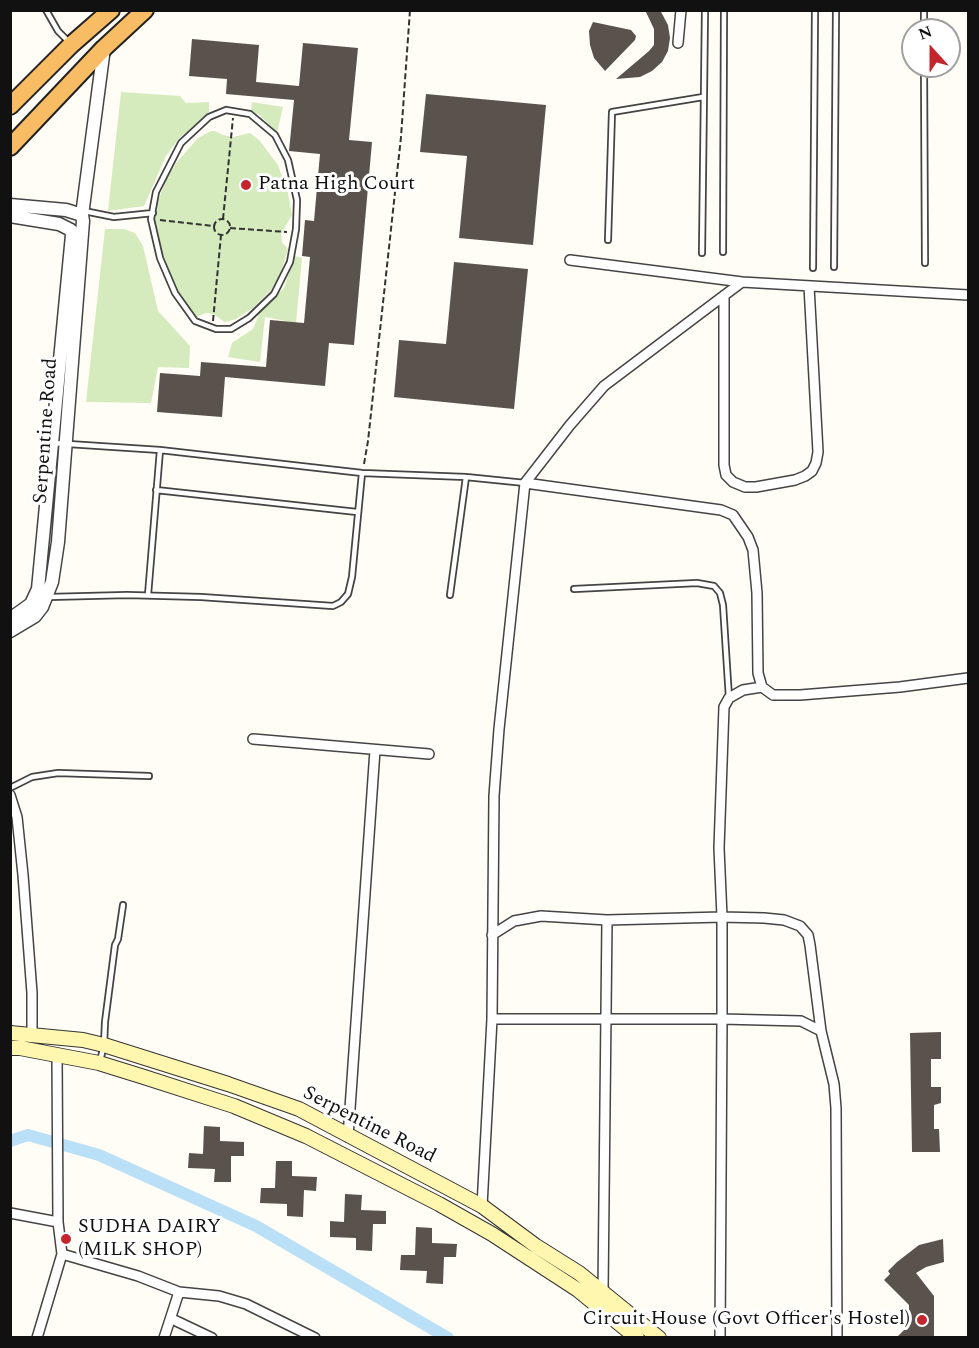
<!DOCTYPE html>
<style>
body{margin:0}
#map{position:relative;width:979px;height:1348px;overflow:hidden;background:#fffdf5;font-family:Spectral,serif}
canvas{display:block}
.frame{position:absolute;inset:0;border:12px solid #111;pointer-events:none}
.north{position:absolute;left:901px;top:18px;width:60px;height:60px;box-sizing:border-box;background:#fff;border:2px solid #a0a0a0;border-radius:50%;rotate:339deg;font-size:16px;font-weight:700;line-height:24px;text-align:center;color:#111}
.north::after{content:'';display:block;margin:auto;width:21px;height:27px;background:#c4262e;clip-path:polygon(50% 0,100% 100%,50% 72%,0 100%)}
</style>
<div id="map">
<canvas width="979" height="1348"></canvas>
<div class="frame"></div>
<div class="north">N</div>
</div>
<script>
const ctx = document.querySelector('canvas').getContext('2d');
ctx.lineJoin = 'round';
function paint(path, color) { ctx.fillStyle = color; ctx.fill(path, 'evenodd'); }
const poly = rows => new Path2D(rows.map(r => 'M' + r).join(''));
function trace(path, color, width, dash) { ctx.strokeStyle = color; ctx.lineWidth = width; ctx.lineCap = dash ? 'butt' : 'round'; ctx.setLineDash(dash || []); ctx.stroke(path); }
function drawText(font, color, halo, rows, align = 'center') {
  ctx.font = font + ' Spectral,serif'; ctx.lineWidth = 6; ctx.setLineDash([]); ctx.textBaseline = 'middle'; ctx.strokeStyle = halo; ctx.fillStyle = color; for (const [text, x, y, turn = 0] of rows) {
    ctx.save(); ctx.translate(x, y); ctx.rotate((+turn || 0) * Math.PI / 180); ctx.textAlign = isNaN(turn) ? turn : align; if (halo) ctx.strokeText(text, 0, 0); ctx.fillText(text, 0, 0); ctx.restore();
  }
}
const green = poly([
 [121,92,180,96,186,103,209,102,209,111,202,120,179,138,166,156,144,206,108,211],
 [252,102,283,107,277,133,260,115,251,111],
 [211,131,215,131,223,135,233,137,250,133,260,141,278,165,288,193,292,215,281,234,282,242,288,249,279,278,271,290,253,308,236,319,225,322,213,314,206,313,196,317,185,304,175,289,162,257,154,221,156,207,166,180,177,162,198,138],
 [105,229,124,229,135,233,143,246,158,311,190,346,189,368,158,367,151,403,86,402],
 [295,256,302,258,296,323,265,317,260,362,228,357,232,343,253,329,260,312,284,288]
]);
const canal = poly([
 [10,1141,28,1135,99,1155,256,1226,448,1338]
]);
const building = poly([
 [645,10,660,10,668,25,670,38,668,51,662,62,652,71,640,77,616,79,649,51,654,45,654,29],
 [593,22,631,30,636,36,635,40,605,71,594,58,590,45,589,31],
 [192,39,259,45,256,82,299,86,303,43,358,48,349,140,372,142,354,345,329,343,325,386,225,377,222,417,157,412,160,373,200,376,201,362,266,367,270,320,304,323,310,257,302,256,305,220,314,221,320,154,289,151,294,100,226,94,227,79,189,76],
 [426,94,546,105,533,245,459,238,467,156,420,152],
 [454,262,528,269,514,409,394,397,399,340,446,344],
 [941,1032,941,1059,931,1059,931,1087,941,1087,941,1103,934,1105,934,1129,939,1129,940,1152,912,1152,910,1033],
 [204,1126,220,1127,220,1141,244,1142,244,1156,231,1156,231,1182,214,1182,215,1169,188,1168,189,1153,203,1154],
 [276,1161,292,1161,292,1176,317,1177,316,1191,304,1190,303,1217,287,1216,287,1204,260,1203,261,1188,275,1188],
 [345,1194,362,1195,361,1210,386,1211,386,1224,373,1224,372,1251,356,1250,356,1238,330,1237,330,1221,344,1222],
 [416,1227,432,1228,432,1243,457,1244,456,1257,444,1257,443,1284,426,1283,427,1271,400,1270,401,1255,415,1255],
 [943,1239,944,1262,926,1267,916,1273,934,1296,934,1338,896,1338,909,1325,909,1305,884,1280,890,1274,888,1271,897,1262,919,1245]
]);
const path = poly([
 '214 227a8 8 0 1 1 16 0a8 8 0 1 1-16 0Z',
 [223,219,233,118],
 [160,220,214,226],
 [230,228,287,232],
 [213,321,221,235],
 [364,464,368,441,401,137,410,10]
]);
const service = poly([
 [46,10,58,31,69,42],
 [924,10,924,30],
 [924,66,925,263],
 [226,110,250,114,275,135,288,160,297,200,296,229,290,262,274,294,249,318,231,329,216,329,195,321,175,293,160,258,151,219,156,192,181,143,209,117,226,110],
 [84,211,114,217,153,213],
 [608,240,612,112,703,97],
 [723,252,724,10],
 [702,253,705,10],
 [834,267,836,10],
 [813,268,815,10],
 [53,443,160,450,362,473,466,477,525,483],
 [156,490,357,512],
 [574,589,697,583,714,586,720,593,723,605,729,698],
 [148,595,160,450],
 [450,595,466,477],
 [49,597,127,595,201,597,333,606,341,602,348,594,352,577,362,473],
 [10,788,32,777,58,773,149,776],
 [100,1061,104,1045,105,1022,115,945,118,939,123,905]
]);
const minor = poly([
 [678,43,681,10],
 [570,260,742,282],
 [724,296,724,465,726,475,733,482,745,487,756,487,795,480,805,476,812,471,816,463,818,452,809,286],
 [525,483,721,510,733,515,748,537,753,550,757,593,758,673,762,687,773,695,800,695,900,687,968,678],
 [253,739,429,754],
 [10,795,17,817,23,875,32,993,32,1035],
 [492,935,514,921,541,916,607,920,722,917,764,918,784,920,800,926,808,935,810,945,821,1031,834,1084,836,1108,837,1338],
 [492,1019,722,1019,801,1021,821,1031],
 [348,1137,375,750],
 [482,1206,492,1019,494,796,499,729,525,483,570,425,604,386,742,282,968,295],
 [10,1213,58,1222],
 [62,1254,138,1276,179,1292,219,1296,246,1304,315,1338],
 [603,1291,607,920],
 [172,1319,212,1338],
 [37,1338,62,1254,58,1222,57,1055],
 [164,1338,179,1292],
 [720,1338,722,1019,722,917,719,848,724,707,729,698,743,690,762,687]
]);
const tertiary = poly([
 [10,205,66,210,82,215,83,221,58,542,52,582,42,607,35,616,10,631],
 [82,215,104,48],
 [10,216,59,224,71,230,72,235,38,589,31,604,10,619]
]);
const secondary = poly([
 [10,1033,83,1040,104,1045,228,1084,299,1109,482,1206,536,1246,579,1273,659,1338],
 [10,1048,20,1048,99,1063,144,1077,234,1106,306,1136,439,1204,492,1234,578,1290,637,1338]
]);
const trunk = poly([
 [10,106,71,45,111,10],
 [10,147,104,48,145,10]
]);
const markers = [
 [246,185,6,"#c4262e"],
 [66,1239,6,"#c4262e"],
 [922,1320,6,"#c4262e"]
];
const poiNames = [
 ["Patna High Court",258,185],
 ["SUDHA DAIRY",78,1228],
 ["(MILK SHOP)",78,1251],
 ["Circuit House (Govt Officer's Hostel)",910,1320,"right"]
];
const streetNames = [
 ["Serpentine Road",47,431,-86],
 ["Serpentine Road",369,1126,27]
];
paint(green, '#d5ebbd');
trace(canal, '#b9e0f7', 12);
paint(building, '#5a524d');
trace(service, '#444', 8);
trace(minor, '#444', 12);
trace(tertiary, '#444', 15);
trace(secondary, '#333', 16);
trace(trunk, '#222', 20);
trace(path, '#333', 2, [6, 3]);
trace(service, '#fff', 4.5);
trace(minor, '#fff', 9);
trace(tertiary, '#fff', 12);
trace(secondary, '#fff6b0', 14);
trace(trunk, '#f7bc64', 16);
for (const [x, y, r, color] of markers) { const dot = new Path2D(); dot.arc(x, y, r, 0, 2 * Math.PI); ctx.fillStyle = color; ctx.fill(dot); trace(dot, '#fff', 2); }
drawText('20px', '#111', '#fff', poiNames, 'left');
drawText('20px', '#111', '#fff', streetNames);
</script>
